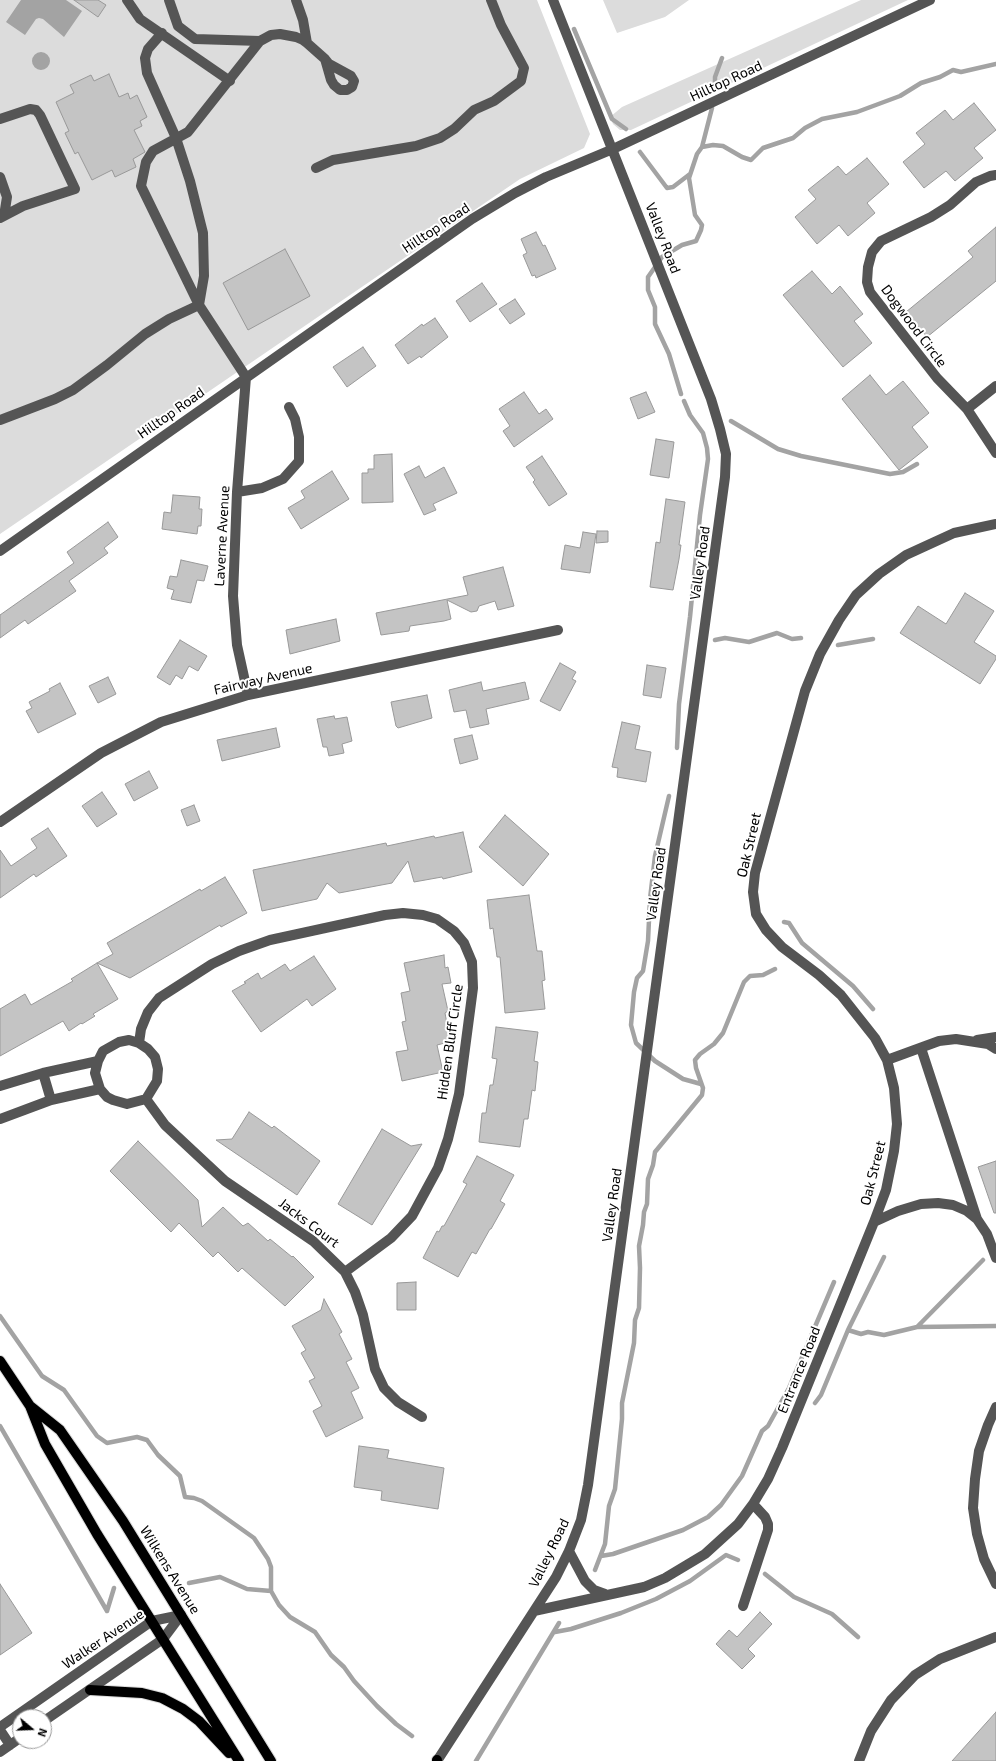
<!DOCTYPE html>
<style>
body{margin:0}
#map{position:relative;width:996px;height:1761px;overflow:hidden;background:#fff;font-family:"Exo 2",sans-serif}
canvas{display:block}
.north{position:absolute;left:12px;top:1709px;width:40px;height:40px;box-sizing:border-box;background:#fff;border:1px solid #999;border-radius:50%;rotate:109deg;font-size:11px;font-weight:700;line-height:16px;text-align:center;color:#000}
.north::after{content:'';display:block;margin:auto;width:14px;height:18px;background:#000;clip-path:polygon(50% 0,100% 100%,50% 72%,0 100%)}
</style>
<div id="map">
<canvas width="996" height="1761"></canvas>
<div class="north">N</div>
</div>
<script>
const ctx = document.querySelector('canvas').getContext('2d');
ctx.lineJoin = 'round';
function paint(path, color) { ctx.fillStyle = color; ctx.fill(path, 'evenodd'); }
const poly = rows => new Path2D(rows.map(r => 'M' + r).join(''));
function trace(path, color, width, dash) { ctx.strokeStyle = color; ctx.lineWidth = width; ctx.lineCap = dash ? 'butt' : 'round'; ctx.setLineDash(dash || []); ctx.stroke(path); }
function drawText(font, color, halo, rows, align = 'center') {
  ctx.font = font + ' "Exo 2",sans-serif'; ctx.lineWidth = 4; ctx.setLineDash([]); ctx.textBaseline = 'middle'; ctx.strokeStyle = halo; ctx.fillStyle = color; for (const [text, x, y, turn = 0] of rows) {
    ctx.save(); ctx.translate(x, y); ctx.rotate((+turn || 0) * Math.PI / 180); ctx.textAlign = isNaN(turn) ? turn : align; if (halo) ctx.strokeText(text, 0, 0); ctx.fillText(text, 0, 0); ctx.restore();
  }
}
const green = poly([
 [0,0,537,0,590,134,584,148,520,179,0,534],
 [603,0,689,0,665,17,617,33],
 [861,0,908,0,631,130,620,130,613,124,610,117,622,107]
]);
const water = poly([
 [21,0,66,0,82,11,64,37,43,19,39,18,36,19,25,35,6,22],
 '32 61a9 9 0 1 1 18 0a9 9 0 1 1-18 0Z'
]);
const stream = poly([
 [574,29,612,119,626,129],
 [715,90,715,77,722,58],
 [702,147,713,145,723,146,742,157,751,160,763,148,793,138,805,128,822,119,857,112,900,96,921,83,940,77,953,70,961,72,996,64],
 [640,152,667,188,673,187,690,174],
 [681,394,669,354,655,324,655,307,648,290,648,277,662,257,682,245,696,241,701,230,702,225,695,215,689,178,697,154,702,147,712,108],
 [731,421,778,449,801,456,890,474,903,472,917,464],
 [715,640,725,638,749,642,777,633,792,639,801,638],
 [838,645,873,639],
 [677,748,679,704,690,617,700,515,708,459,707,448,703,433,690,415,684,401],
 [669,796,655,856,650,899,648,941,643,971,637,978,634,992,631,1025,636,1043,655,1061,683,1079,701,1084],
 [784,922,789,923,802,943,853,986,873,1009],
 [0,1316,42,1376,64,1390,97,1436,107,1443,137,1437,147,1440,158,1455,180,1476,185,1497,194,1498,202,1501,254,1538,268,1559,271,1567,271,1591,279,1605,290,1617,315,1632,331,1655,344,1667,354,1681,377,1706,396,1724,412,1736],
 [917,1327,983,1260],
 [848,1330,861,1334,868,1332,884,1335,917,1327,996,1326],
 [815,1403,821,1395,848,1330,884,1257],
 [0,1426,107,1611],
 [601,1556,613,1554,683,1530,708,1517,721,1505,742,1476,762,1431,768,1426,789,1388,834,1282],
 [595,1570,605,1544,609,1506,615,1489,622,1419,622,1403,634,1343,635,1320,639,1308,640,1268,639,1246,643,1225,644,1212,647,1204,648,1179,653,1165,655,1152,702,1095,703,1088,696,1068,695,1060,700,1054,714,1044,723,1033,744,982,750,976,763,975,775,969],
 [765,1574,794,1597,832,1614,858,1637],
 [189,1583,220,1577,247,1589,271,1591],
 [107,1611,114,1588],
 [555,1632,571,1629,621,1613,656,1599,690,1581,726,1555,738,1560],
 [476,1761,559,1623]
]);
const building = poly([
 [74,0,98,0,106,5,98,17,74,0],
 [109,74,119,97,128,93,130,99,137,95,147,117,140,121,142,126,134,130,145,152,133,159,136,167,115,177,112,170,92,180,78,152,75,154,65,133,69,131,56,102,74,93,70,85,91,75,94,81,109,74],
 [974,103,996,130,974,148,983,158,955,181,946,171,924,188,903,162,925,144,916,133,945,110,953,120,974,103],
 [867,158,889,184,867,203,875,213,848,236,839,225,817,244,795,217,816,199,808,190,838,166,846,175,867,158],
 [996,227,996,281,927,337,906,312,973,257,968,251,996,227],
 [536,232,543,246,545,245,556,269,536,278,535,275,532,276,523,255,527,253,521,239,536,232],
 [285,249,310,296,248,330,223,283,285,249],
 [812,271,832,294,840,286,863,314,854,321,872,343,843,367,783,295,812,271],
 [482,283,497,304,470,322,456,301,482,283],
 [515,299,525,314,510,324,499,309,515,299],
 [435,318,448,337,421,358,420,356,408,364,395,345,422,324,423,326,435,318],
 [363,347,376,366,347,387,333,367,363,347],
 [870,375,886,395,903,381,929,413,912,427,928,447,899,470,842,399,870,375],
 [524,392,539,414,546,409,553,419,514,447,503,431,510,426,499,409,524,392],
 [646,392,655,412,638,419,630,398,646,392],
 [656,439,674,442,669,478,650,475,656,439],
 [392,454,393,502,362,503,362,473,368,473,368,469,374,469,374,455,392,454],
 [542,456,567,494,549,506,533,482,535,480,526,467,542,456],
 [419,466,425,478,444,467,457,493,433,504,436,510,424,515,404,474,419,466],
 [332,471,349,499,301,529,288,508,305,498,301,491,332,471],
 [173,495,200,497,199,509,202,509,201,526,198,526,197,534,162,529,164,512,171,513,173,495],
 [666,499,685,502,679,545,681,545,679,559,673,590,650,587,656,542,660,543,666,499],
 [108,522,118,537,104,548,108,553,69,581,76,591,28,624,25,620,0,638,0,615,74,563,67,552,108,522],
 [597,531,608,531,608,542,596,543,597,531],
 [583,532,596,534,590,573,561,569,565,545,580,548,583,532],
 [181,560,208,566,204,581,197,580,191,603,171,599,174,590,167,588,170,576,177,577,181,560],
 [503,567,514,606,498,610,495,601,479,606,477,611,471,612,447,600,451,619,444,621,410,626,409,631,381,635,376,613,468,595,463,577,503,567],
 [965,593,994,611,974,642,996,656,996,659,980,684,900,633,918,606,946,624,965,593],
 [336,619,340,641,290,654,286,630,336,619],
 [180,640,207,656,198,671,189,666,182,679,176,675,170,685,157,677,180,640],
 [560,663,576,672,572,679,576,681,560,711,540,701,560,663],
 [647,665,666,668,661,698,643,695,647,665],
 [108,677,116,694,98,703,89,686,108,677],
 [481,682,483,691,525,682,529,699,486,709,489,724,470,728,466,710,454,712,449,690,481,682],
 [60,683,76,714,38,733,26,711,32,708,29,702,50,691,49,689,60,683],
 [427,695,432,718,398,728,396,726,391,702,427,695],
 [334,716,335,719,347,717,352,741,342,744,344,753,329,756,327,747,323,747,317,719,334,716],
 [622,722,640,726,635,749,651,752,646,782,617,777,618,768,612,767,622,722],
 [276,728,280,747,222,761,217,740,276,728],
 [472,735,478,759,460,764,454,739,472,735],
 [149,771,158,788,134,801,125,784,149,771],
 [102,792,117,814,97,827,82,806,102,792],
 [194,805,200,821,187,826,181,810,194,805],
 [505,815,549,854,523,886,479,847,505,815],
 [48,828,67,856,36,877,34,874,0,898,0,850,11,866,37,848,31,839,48,828],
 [463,832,472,872,443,879,442,877,414,882,408,861,392,883,339,893,327,883,317,899,262,911,253,870,386,843,387,846,434,836,435,838,463,832],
 [225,877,247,913,221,927,220,925,130,978,97,963,113,954,107,943,200,889,201,891,225,877],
 [529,895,537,951,542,951,545,980,542,981,545,1009,505,1013,500,957,497,957,493,928,490,929,487,900,529,895],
 [444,955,445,968,448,967,451,983,442,984,448,1011,445,1013,450,1040,449,1042,437,1045,443,1072,402,1081,396,1052,408,1050,402,1022,406,1021,401,993,410,991,404,963,444,955],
 [314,956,336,989,312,1006,307,999,261,1032,232,991,246,983,244,982,258,973,261,979,285,964,290,971,314,956],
 [97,963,118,999,93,1014,95,1016,82,1024,81,1023,69,1031,63,1021,0,1056,0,1009,25,994,31,1005,73,981,71,979,97,963],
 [496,1027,538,1032,534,1061,538,1062,535,1091,532,1090,528,1119,524,1119,520,1147,479,1142,482,1113,486,1113,490,1085,493,1085,497,1059,492,1058,496,1027],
 [249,1112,272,1128,274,1126,320,1161,297,1195,216,1140,232,1139,249,1112],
 [382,1129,411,1146,422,1144,372,1225,338,1204,382,1129],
 [138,1141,198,1200,202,1227,223,1207,243,1226,248,1223,268,1241,270,1239,292,1257,293,1256,314,1277,285,1306,242,1268,238,1272,218,1252,213,1257,179,1223,171,1232,110,1171,138,1141],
 [477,1156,514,1175,500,1201,505,1204,491,1229,490,1229,476,1254,472,1252,458,1277,423,1258,437,1231,439,1232,442,1226,444,1226,467,1184,463,1182,477,1156],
 [996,1161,996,1213,994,1213,978,1167,996,1161],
 [416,1282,416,1310,397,1310,397,1283,416,1282],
 [324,1299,342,1332,339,1334,352,1359,346,1362,359,1388,351,1392,363,1418,326,1437,313,1411,322,1406,309,1381,315,1378,301,1353,306,1350,292,1326,321,1310,324,1299],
 [359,1446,389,1450,387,1458,444,1468,438,1509,381,1500,382,1491,354,1487,359,1446],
 [0,1584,32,1633,0,1655,0,1584],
 [760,1612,772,1624,748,1649,755,1656,742,1669,716,1644,729,1630,737,1637,760,1612],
 [996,1712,996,1761,952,1761,996,1712]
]);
const minor = poly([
 [127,0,140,19,230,81],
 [169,0,178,26,195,39,260,41,271,35,280,34,296,37,303,40,307,43,325,59,329,64,351,76,354,81,352,87,347,90,340,90,334,85,331,80,325,59],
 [296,0,303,20,307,43],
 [0,119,30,109,36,110,40,115,75,189,23,206,0,218],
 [316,168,333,160,416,146,440,138,454,129,474,110,494,101,521,81,524,68,501,25,491,0],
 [996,175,990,176,976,182,950,205,931,217,881,241,872,252,868,267,867,282,870,292,937,378,967,409,996,453],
 [0,177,7,197,4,216],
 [967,409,996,386],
 [0,420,55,399,73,390,107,365,145,334,169,319,199,305,204,276,203,233,190,181,176,138,147,73,145,58,148,49,162,33],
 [237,492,262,488,283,479,299,461,299,437,295,419,289,407],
 [0,551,472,219,515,193,546,177,613,149,930,0],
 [248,695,237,645,233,596,237,492,246,377,199,305,141,186,146,162,153,151,188,132,260,41],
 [0,822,101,753,161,722,248,695,558,630],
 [129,1040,139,1043,148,1049,155,1057,158,1069,157,1081,146,1099,127,1104,113,1100,107,1097,100,1089,95,1073,98,1061,103,1051,119,1042,129,1040],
 [977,1040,996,1037],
 [139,1043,141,1029,148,1012,159,998,212,964,239,951,270,940,385,915,403,913,423,915,437,919,454,931,464,943,472,962,473,988,459,1094,448,1139,438,1168,412,1216,391,1238,345,1272],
 [921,1048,977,1219],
 [887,1060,939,1041,956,1039,988,1044,996,1049],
 [43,1073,51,1100],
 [0,1086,43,1073,98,1061],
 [146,1099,165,1125,225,1181,313,1241,345,1272,355,1292,363,1315,375,1369,384,1388,398,1402,422,1417],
 [0,1119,51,1100,100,1089],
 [874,1222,886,1190,894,1151,897,1124,894,1088,887,1060,875,1038,841,995,819,975,782,947,766,930,756,914,753,892,755,873,805,691,820,654,839,620,856,595,879,574,906,555,954,533,996,524],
 [996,1407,988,1425,979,1451,975,1479,973,1508,977,1534,984,1559,996,1584],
 [569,1551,585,1581,594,1590,605,1594],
 [743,1606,768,1530,768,1524,765,1517,753,1504],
 [534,1611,644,1587,665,1578,705,1554,738,1524,753,1504,768,1479,782,1448,874,1222,898,1211,921,1204,938,1203,953,1205,967,1211,977,1219,987,1234,996,1258],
 [44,1721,163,1639,181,1615],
 [0,1727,152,1621,181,1615],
 [0,1730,10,1745],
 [0,1752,20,1738],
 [437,1761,556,1577,569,1551,581,1520,588,1485,725,477,726,454,720,429,711,399,553,0],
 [859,1761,871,1731,891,1700,915,1675,940,1659,996,1637]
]);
const major = poly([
 [0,1361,30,1406,45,1444,97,1534,239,1761],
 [30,1406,60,1430,123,1521,271,1761],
 [90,1690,142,1693,162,1698,183,1709,199,1721,229,1753],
 [437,1761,437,1760]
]);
const streetNames = [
 ["Hilltop Road",726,81,-25],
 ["Hilltop Road",436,228,-34],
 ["Valley Road",663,238,69],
 ["Dogwood Circle",914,326,53],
 ["Hilltop Road",171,413,-35],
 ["Laverne Avenue",222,536,-87],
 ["Valley Road",700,563,-82],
 ["Fairway Avenue",263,679,-13],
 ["Oak Street",749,845,-77],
 ["Valley Road",656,884,-82],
 ["Hidden Bluff Circle",450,1042,-82],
 ["Oak Street",873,1173,-76],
 ["Valley Road",612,1205,-82],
 ["Jacks Court",309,1223,37],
 ["Entrance Road",799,1370,-68],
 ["Valley Road",549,1553,-64],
 ["Wilkens Avenue",170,1570,58],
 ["Walker Avenue",103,1639,-34]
];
paint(green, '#dcdcdc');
paint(water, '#a3a3a3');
trace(stream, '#a3a3a3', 4.5);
paint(building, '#c4c4c4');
trace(building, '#999', 1);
trace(major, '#dbdbdb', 12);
trace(minor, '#555', 10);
trace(major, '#000', 10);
drawText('14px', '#000', '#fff', streetNames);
</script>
